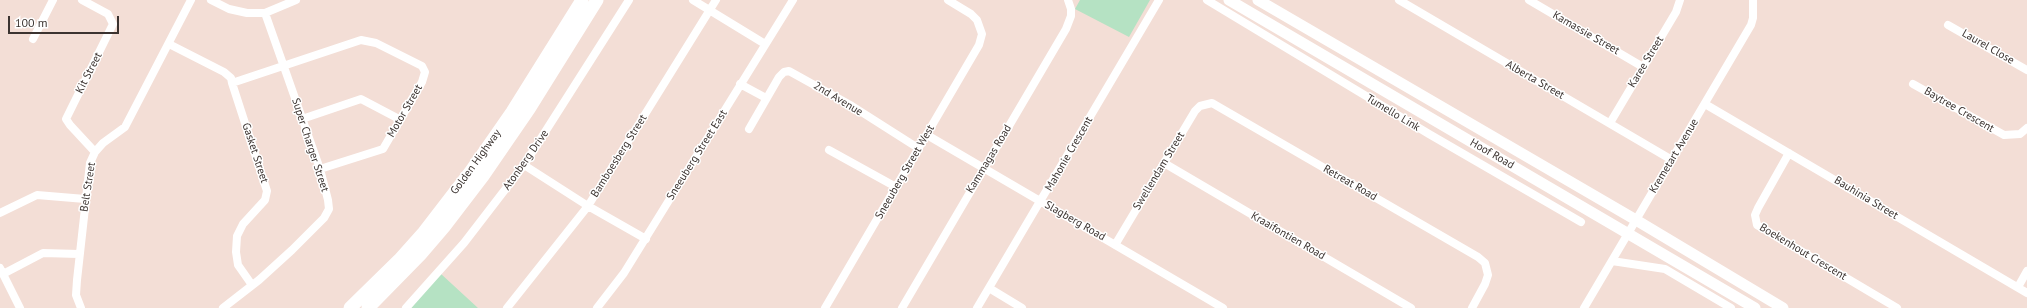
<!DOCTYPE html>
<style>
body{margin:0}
#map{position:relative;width:2027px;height:308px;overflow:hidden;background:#f3ded6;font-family:"PT Sans",sans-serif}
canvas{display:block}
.scale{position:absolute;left:8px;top:16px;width:111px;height:18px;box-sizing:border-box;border:2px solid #3b3330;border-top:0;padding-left:5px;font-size:12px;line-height:14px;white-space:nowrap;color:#3b3330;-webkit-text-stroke:3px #fff;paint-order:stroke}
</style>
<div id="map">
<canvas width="2027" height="308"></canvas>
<div class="scale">100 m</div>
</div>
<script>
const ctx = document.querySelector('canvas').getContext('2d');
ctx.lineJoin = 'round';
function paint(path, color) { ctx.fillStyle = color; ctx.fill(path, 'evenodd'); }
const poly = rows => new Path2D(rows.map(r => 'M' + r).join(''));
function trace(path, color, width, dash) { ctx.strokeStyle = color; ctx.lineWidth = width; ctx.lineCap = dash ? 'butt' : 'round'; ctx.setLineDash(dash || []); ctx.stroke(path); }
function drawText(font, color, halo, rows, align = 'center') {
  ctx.font = font + ' "PT Sans",sans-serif'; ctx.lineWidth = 3; ctx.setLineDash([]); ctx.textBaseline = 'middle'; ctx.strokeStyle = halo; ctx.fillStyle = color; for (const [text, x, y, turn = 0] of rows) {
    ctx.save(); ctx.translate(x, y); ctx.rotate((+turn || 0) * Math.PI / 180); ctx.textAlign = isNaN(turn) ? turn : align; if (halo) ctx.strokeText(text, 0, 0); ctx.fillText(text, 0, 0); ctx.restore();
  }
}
const green = poly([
 [1080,0,1150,0,1129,37,1075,9],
 [440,273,478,308,411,308]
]);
const minor = poly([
 [82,0,108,14,113,24,66,119,70,125,95,152],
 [211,0,229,9,247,13,265,13,296,0],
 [693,0,765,44],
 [1207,0,1429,134,1581,222],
 [1399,0,1672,160],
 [1529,0,1643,67],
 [1948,25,2027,70],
 [33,39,53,0],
 [169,44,224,72,231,78,232,83,267,191,265,200,243,224,237,236,236,252,238,265,252,285],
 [232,83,361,40,376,43,422,66,425,72,422,82,383,149,320,169],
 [740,84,766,98],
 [1913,84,2004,135,2020,134,2027,128],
 [1705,104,2027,293],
 [302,119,361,99,399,119],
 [1610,123,1676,12,1680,0],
 [749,129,779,77,784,72,789,71,852,106,918,148],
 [927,135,1223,308],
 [829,150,896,187],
 [1789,153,1758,208,1755,215,1757,225,1897,308],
 [1164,163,1411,308],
 [524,165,588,206,646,239],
 [0,213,37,195,85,199],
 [1115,245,1195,111,1200,106,1212,103,1478,257,1485,263,1488,275,1485,284,1472,308],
 [1612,261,1665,269,1731,308],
 [0,268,20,308],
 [3,274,43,253,79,254],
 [2018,287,2027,271],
 [989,288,1022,308],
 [81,308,76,295,77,280,90,163,95,152,103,143,125,127,191,0],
 [223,308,259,280,292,250,324,218,329,209,328,200,320,169,265,13],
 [406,308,464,243,524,165,629,0],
 [507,308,588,206,716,0],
 [597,308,624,273,793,0],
 [825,308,979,45,982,34,977,20,971,14,948,0],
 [902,308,1066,29,1071,16,1071,9,1068,0],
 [977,308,1159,0],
 [1584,308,1751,25,1753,18,1753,0]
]);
const secondary = poly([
 [1229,0,1755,308],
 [1258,0,1636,220,1783,308]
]);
const primary = poly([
 [350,308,399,260,424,232,471,171,512,112,582,0],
 [368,308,420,255,444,227,483,176,529,109,597,0]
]);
const streetNames = [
 ["Kamassie Street",1586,33,30],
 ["Laurel Close",1988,47,30],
 ["Karee Street",1646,62,-59],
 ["Kit Street",89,73,-63],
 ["Alberta Street",1535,80,30],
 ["2nd Avenue",838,99,31],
 ["Baytree Crescent",1959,110,30],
 ["Motor Street",405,111,-60],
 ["Tumello Link",1393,113,31],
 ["Super Charger Street",310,145,72],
 ["Gasket Street",255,153,72],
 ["Mahonie Crescent",1069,154,-60],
 ["Hoof Road",1492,154,30],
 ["Sneeuberg Street East",697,155,-58],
 ["Bamboesberg Street",619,156,-58],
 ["Kremetart Avenue",1674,156,-59],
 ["Kammagas Road",989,159,-59],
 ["Atonberg Drive",526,160,-55],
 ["Golden Highway",476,162,-54],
 ["Swellendam Street",1159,171,-59],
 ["Sneeuberg Street West",905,172,-60],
 ["Retreat Road",1350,183,30],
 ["Belt Street",88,187,-81],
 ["Bauhinia Street",1866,198,31],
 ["Slagberg Road",1075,221,30],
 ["Kraaifontien Road",1288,236,30],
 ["Boekenhout Crescent",1803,252,31]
];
paint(green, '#b5e2c3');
trace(minor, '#fff', 8);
trace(secondary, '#fff', 11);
trace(primary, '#fff', 13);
drawText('11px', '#3b3330', '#fff', streetNames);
</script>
